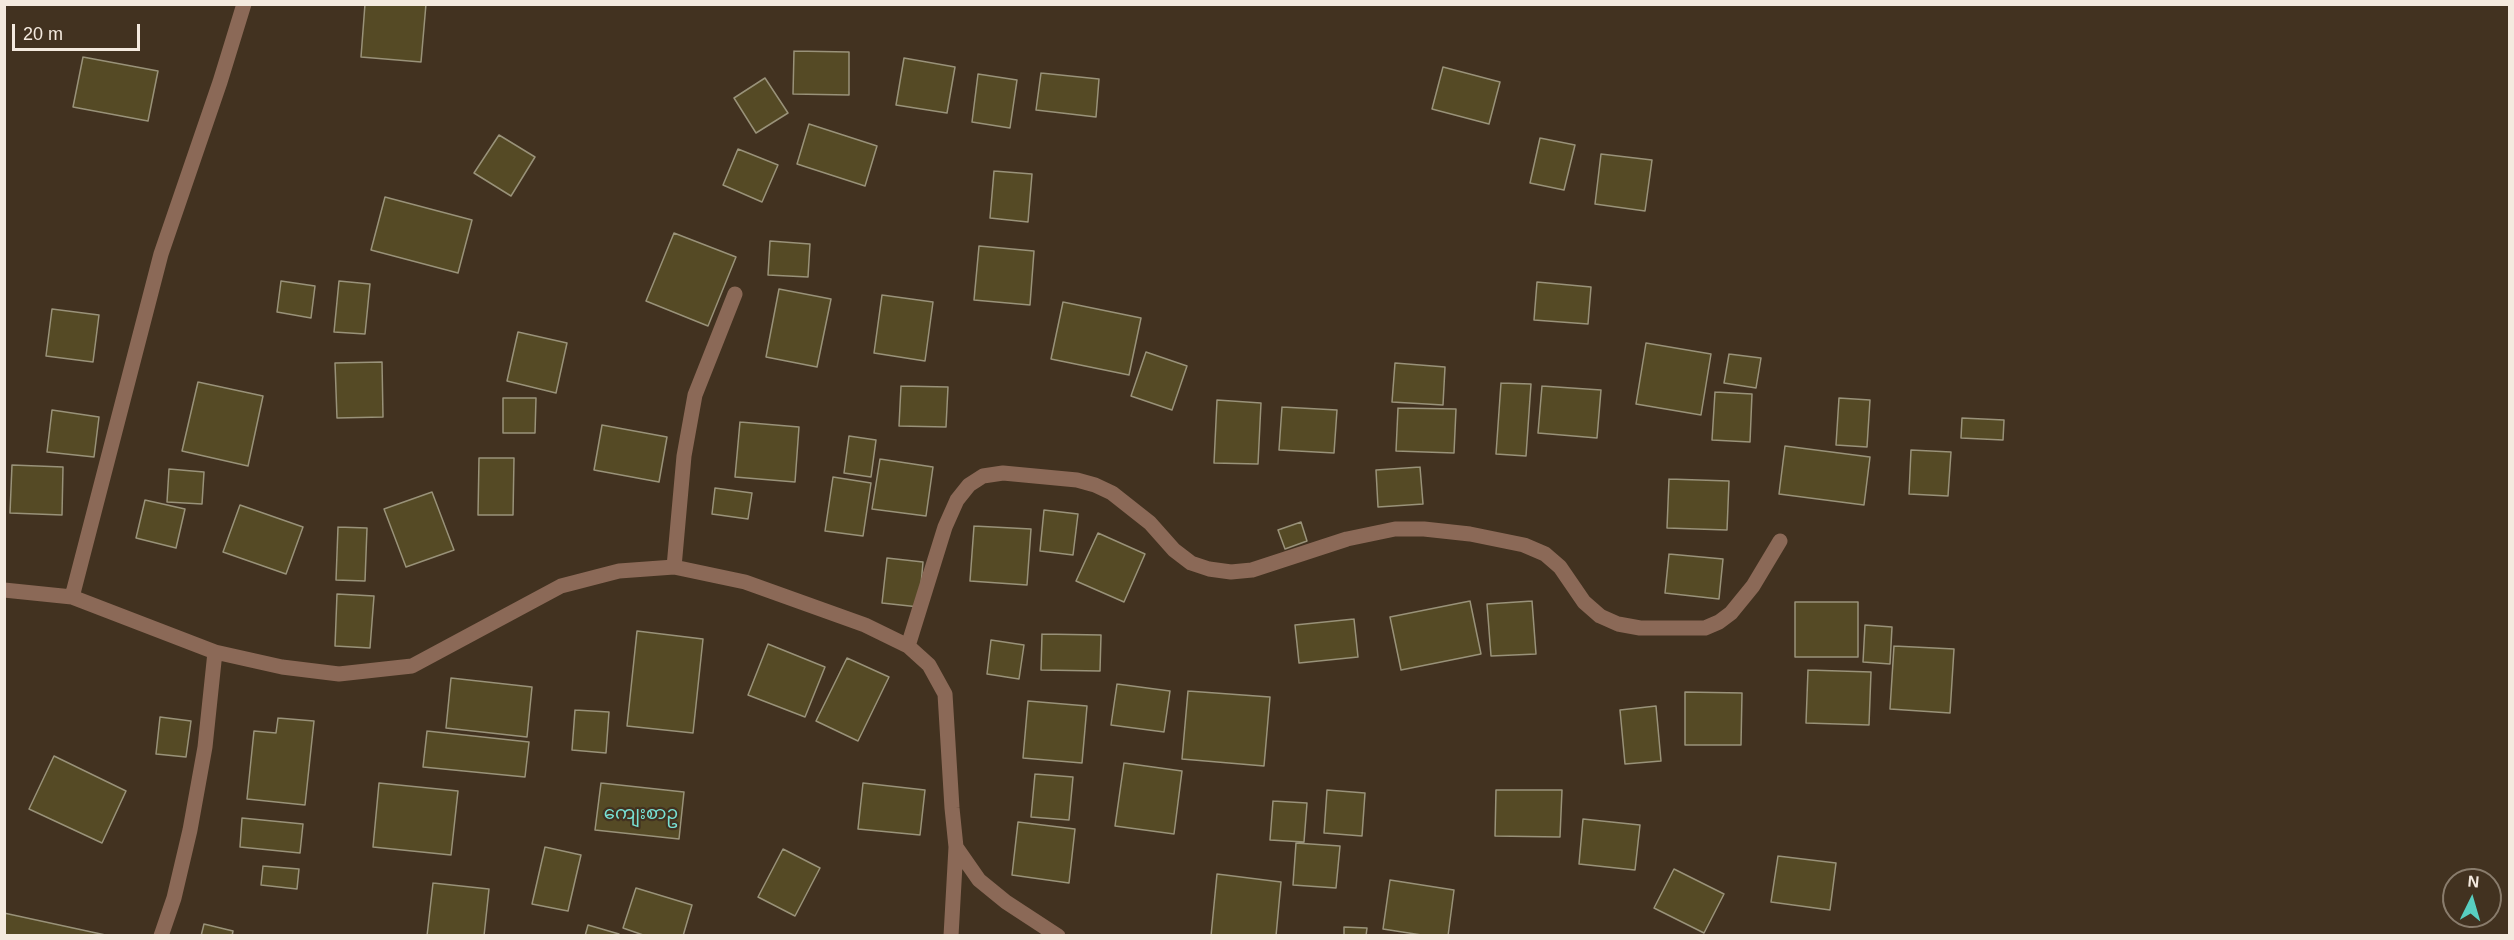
<!DOCTYPE html>
<meta charset="utf-8">
<style>
body{margin:0}
#map{position:relative;width:2514px;height:940px;overflow:hidden;background:#423220;font-family:Helvetica,sans-serif}
canvas{display:block}
.frame{position:absolute;inset:0;border:6px solid #f4eadf;pointer-events:none}
.north{position:absolute;left:2442px;top:868px;width:60px;height:60px;box-sizing:border-box;background:#423220;border:2px solid #897c6c;border-radius:50%;rotate:5deg;font-size:16px;font-weight:700;line-height:24px;text-align:center;color:#f4eadf}
.north::after{content:'';display:block;margin:auto;width:21px;height:27px;background:#58cec0;clip-path:polygon(50% 0,100% 100%,50% 72%,0 100%)}
.scale{position:absolute;left:12px;top:24px;width:128px;height:27px;box-sizing:border-box;border:3px solid #f4eadf;border-top:0;padding-left:8px;font-size:18px;line-height:21px;white-space:nowrap;color:#f4eadf;-webkit-text-stroke:4px #423220;paint-order:stroke}
</style>
<div id="map">
<canvas width="2514" height="940"></canvas>
<div class="frame"></div>
<div class="north">N</div>
<div class="scale">20 m</div>
</div>
<script>
const ctx = document.querySelector('canvas').getContext('2d');
ctx.lineJoin = 'round';
function paint(path, color) { ctx.fillStyle = color; ctx.fill(path, 'evenodd'); }
const poly = rows => new Path2D(rows.map(r => 'M' + r).join(''));
function trace(path, color, width, dash) { ctx.strokeStyle = color; ctx.lineWidth = width; ctx.lineCap = dash ? 'butt' : 'round'; ctx.setLineDash(dash || []); ctx.stroke(path); }
function drawText(font, color, halo, rows, align = 'center') {
  ctx.font = font + ' Helvetica,"Noto Sans Myanmar",sans-serif'; ctx.lineWidth = 4.5; ctx.setLineDash([]); ctx.textBaseline = 'middle'; ctx.strokeStyle = halo; ctx.fillStyle = color; for (const [text, x, y, turn = 0] of rows) {
    ctx.save(); ctx.translate(x, y); ctx.rotate((+turn || 0) * Math.PI / 180); ctx.textAlign = isNaN(turn) ? turn : align; if (halo) ctx.strokeText(text, 0, 0); ctx.fillText(text, 0, 0); ctx.restore();
  }
}
const building = poly([
 [365,4,426,4,421,62,361,57,365,4],
 [794,51,849,52,849,95,793,94,794,51],
 [83,57,158,71,148,121,73,107,83,57],
 [904,58,955,67,947,113,896,105,904,58],
 [1443,67,1500,82,1489,124,1432,109,1443,67],
 [1041,73,1099,79,1096,117,1036,110,1041,73],
 [978,74,1017,80,1010,128,972,122,978,74],
 [765,78,788,113,756,133,734,98,765,78],
 [809,124,877,146,865,186,797,164,809,124],
 [499,135,535,157,511,196,474,173,499,135],
 [1540,138,1575,145,1564,190,1530,183,1540,138],
 [738,149,778,165,762,202,723,185,738,149],
 [1601,154,1652,160,1645,211,1595,204,1601,154],
 [994,171,1032,174,1028,222,990,218,994,171],
 [385,197,472,220,458,273,371,250,385,197],
 [674,233,736,257,708,326,646,301,674,233],
 [770,241,810,244,808,277,768,275,770,241],
 [979,246,1034,251,1030,305,974,300,979,246],
 [281,281,315,286,311,318,277,312,281,281],
 [339,281,370,284,365,334,334,332,339,281],
 [1537,282,1591,287,1588,324,1534,320,1537,282],
 [779,289,831,299,817,367,766,357,779,289],
 [882,295,933,302,925,361,874,353,882,295],
 [1063,302,1141,318,1129,375,1051,359,1063,302],
 [52,309,99,315,93,362,46,356,52,309],
 [518,332,567,343,556,393,507,381,518,332],
 [1646,343,1711,354,1701,415,1636,404,1646,343],
 [1146,352,1187,366,1172,410,1131,396,1146,352],
 [1729,354,1761,358,1756,388,1724,383,1729,354],
 [382,362,383,417,337,418,335,363,382,362],
 [1395,363,1445,367,1443,405,1392,402,1395,363],
 [198,382,263,396,248,466,182,451,198,382],
 [1501,383,1531,384,1526,456,1496,454,1501,383],
 [901,386,948,387,946,427,899,426,901,386],
 [1542,386,1601,390,1597,438,1538,433,1542,386],
 [1715,392,1752,394,1750,442,1712,440,1715,392],
 [503,398,536,398,535,433,503,433,503,398],
 [1839,398,1870,400,1867,447,1836,445,1839,398],
 [1217,400,1261,403,1258,464,1214,463,1217,400],
 [1282,407,1337,410,1334,453,1279,450,1282,407],
 [1398,408,1456,409,1454,453,1396,451,1398,408],
 [52,410,99,417,94,457,47,452,52,410],
 [1962,418,2004,420,2003,440,1961,438,1962,418],
 [740,422,799,427,795,482,735,477,740,422],
 [602,425,667,437,659,482,594,470,602,425],
 [849,436,876,440,871,477,844,473,849,436],
 [1785,446,1870,457,1864,505,1779,494,1785,446],
 [1911,450,1951,452,1948,496,1909,494,1911,450],
 [479,458,514,458,513,515,478,515,479,458],
 [880,459,933,467,926,516,872,509,880,459],
 [12,465,63,467,62,515,10,513,12,465],
 [1420,467,1423,504,1378,507,1376,470,1420,467],
 [169,469,204,472,202,504,167,502,169,469],
 [833,477,871,483,863,536,825,531,833,477],
 [1669,479,1729,481,1727,530,1667,528,1669,479],
 [715,488,752,493,748,519,712,514,715,488],
 [432,492,454,550,406,567,384,509,432,492],
 [145,500,185,509,176,548,136,538,145,500],
 [240,505,303,527,286,574,223,552,240,505],
 [1044,510,1078,514,1073,555,1040,551,1044,510],
 [1301,522,1307,541,1285,549,1278,530,1301,522],
 [974,526,1031,529,1027,585,970,581,974,526],
 [338,527,367,528,365,581,336,580,338,527],
 [1098,533,1145,554,1124,602,1076,581,1098,533],
 [1669,554,1723,559,1719,599,1665,593,1669,554],
 [887,558,923,562,919,607,882,603,887,558],
 [337,594,374,596,370,648,335,646,337,594],
 [1470,601,1481,654,1401,670,1390,617,1470,601],
 [1532,601,1536,654,1491,656,1487,604,1532,601],
 [1795,602,1858,602,1858,657,1795,657,1795,602],
 [1354,619,1358,657,1299,663,1295,625,1354,619],
 [1865,625,1892,627,1890,664,1863,662,1865,625],
 [637,631,703,639,693,733,627,726,637,631],
 [1042,634,1101,635,1100,671,1041,670,1042,634],
 [991,640,1024,645,1019,679,987,674,991,640],
 [768,644,825,667,805,717,748,695,768,644],
 [1894,646,1954,649,1950,713,1890,709,1894,646],
 [847,658,889,677,858,741,816,721,847,658],
 [1808,670,1871,672,1869,725,1806,723,1808,670],
 [451,678,532,687,527,737,446,728,451,678],
 [1117,684,1170,691,1164,732,1111,725,1117,684],
 [1188,691,1270,697,1264,766,1182,759,1188,691],
 [1685,692,1742,693,1741,745,1685,745,1685,692],
 [1028,701,1087,706,1082,763,1023,758,1028,701],
 [1656,706,1661,761,1625,764,1620,710,1656,706],
 [575,710,609,712,606,753,572,750,575,710],
 [160,717,191,721,186,757,156,754,160,717],
 [278,718,314,721,305,805,247,799,254,731,276,733,278,718],
 [427,731,529,742,525,777,423,767,427,731],
 [54,756,126,791,102,843,29,809,54,756],
 [1124,763,1182,771,1174,834,1115,826,1124,763],
 [1035,774,1073,777,1069,820,1031,817,1035,774],
 [379,783,458,791,451,855,373,847,379,783],
 [601,783,684,792,679,839,595,830,601,783],
 [863,783,925,790,920,835,858,829,863,783],
 [1327,790,1365,793,1362,836,1324,833,1327,790],
 [1496,790,1562,790,1560,837,1495,836,1496,790],
 [1273,801,1307,803,1304,842,1270,840,1273,801],
 [242,818,303,824,300,853,240,847,242,818],
 [1583,819,1640,825,1635,870,1579,864,1583,819],
 [1018,822,1075,829,1069,883,1012,875,1018,822],
 [1296,843,1340,846,1336,888,1293,885,1296,843],
 [545,847,581,855,568,911,532,904,545,847],
 [783,849,820,868,795,916,758,897,783,849],
 [1778,856,1836,863,1830,910,1771,902,1778,856],
 [263,866,299,869,297,889,261,885,263,866],
 [1674,869,1724,894,1704,933,1654,908,1674,869],
 [1217,874,1281,882,1276,936,1211,936,1217,874],
 [1390,880,1454,890,1448,936,1428,936,1383,929,1390,880],
 [433,883,489,889,484,936,427,936,433,883],
 [636,888,692,905,683,936,646,936,623,928,636,888],
 [4,913,110,936,4,936,4,913],
 [204,924,233,931,232,936,201,936,204,924],
 [588,925,619,934,619,936,585,936,588,925],
 [1344,927,1367,928,1366,936,1344,936,1344,927]
]);
const minor = poly([
 [244,4,220,82,161,254,72,597,215,652,282,667,339,674,412,666,561,586,619,571,674,567,745,582,865,625,908,646,929,665,945,694,952,808,956,847,979,880,1006,902,1058,936],
 [674,567,684,456,695,395,735,294],
 [4,590,72,597],
 [908,646,945,527,957,500,969,485,983,476,1003,473,1077,480,1095,485,1112,493,1150,523,1174,550,1191,563,1209,569,1231,572,1252,570,1347,539,1395,529,1424,529,1470,534,1524,545,1545,554,1560,567,1584,602,1600,616,1618,624,1640,628,1705,628,1719,622,1731,613,1753,586,1780,541],
 [161,936,174,898,190,830,205,747,215,652],
 [951,936,956,847]
]);
const quarterNames = [
 ["ကျေးစာဥ",641,814]
];
paint(building, '#554a25');
trace(building, '#999279', 1.5);
trace(minor, '#8b6957', 15);
drawText('18px', '#78e1d4', '#423220', quarterNames);
</script>
